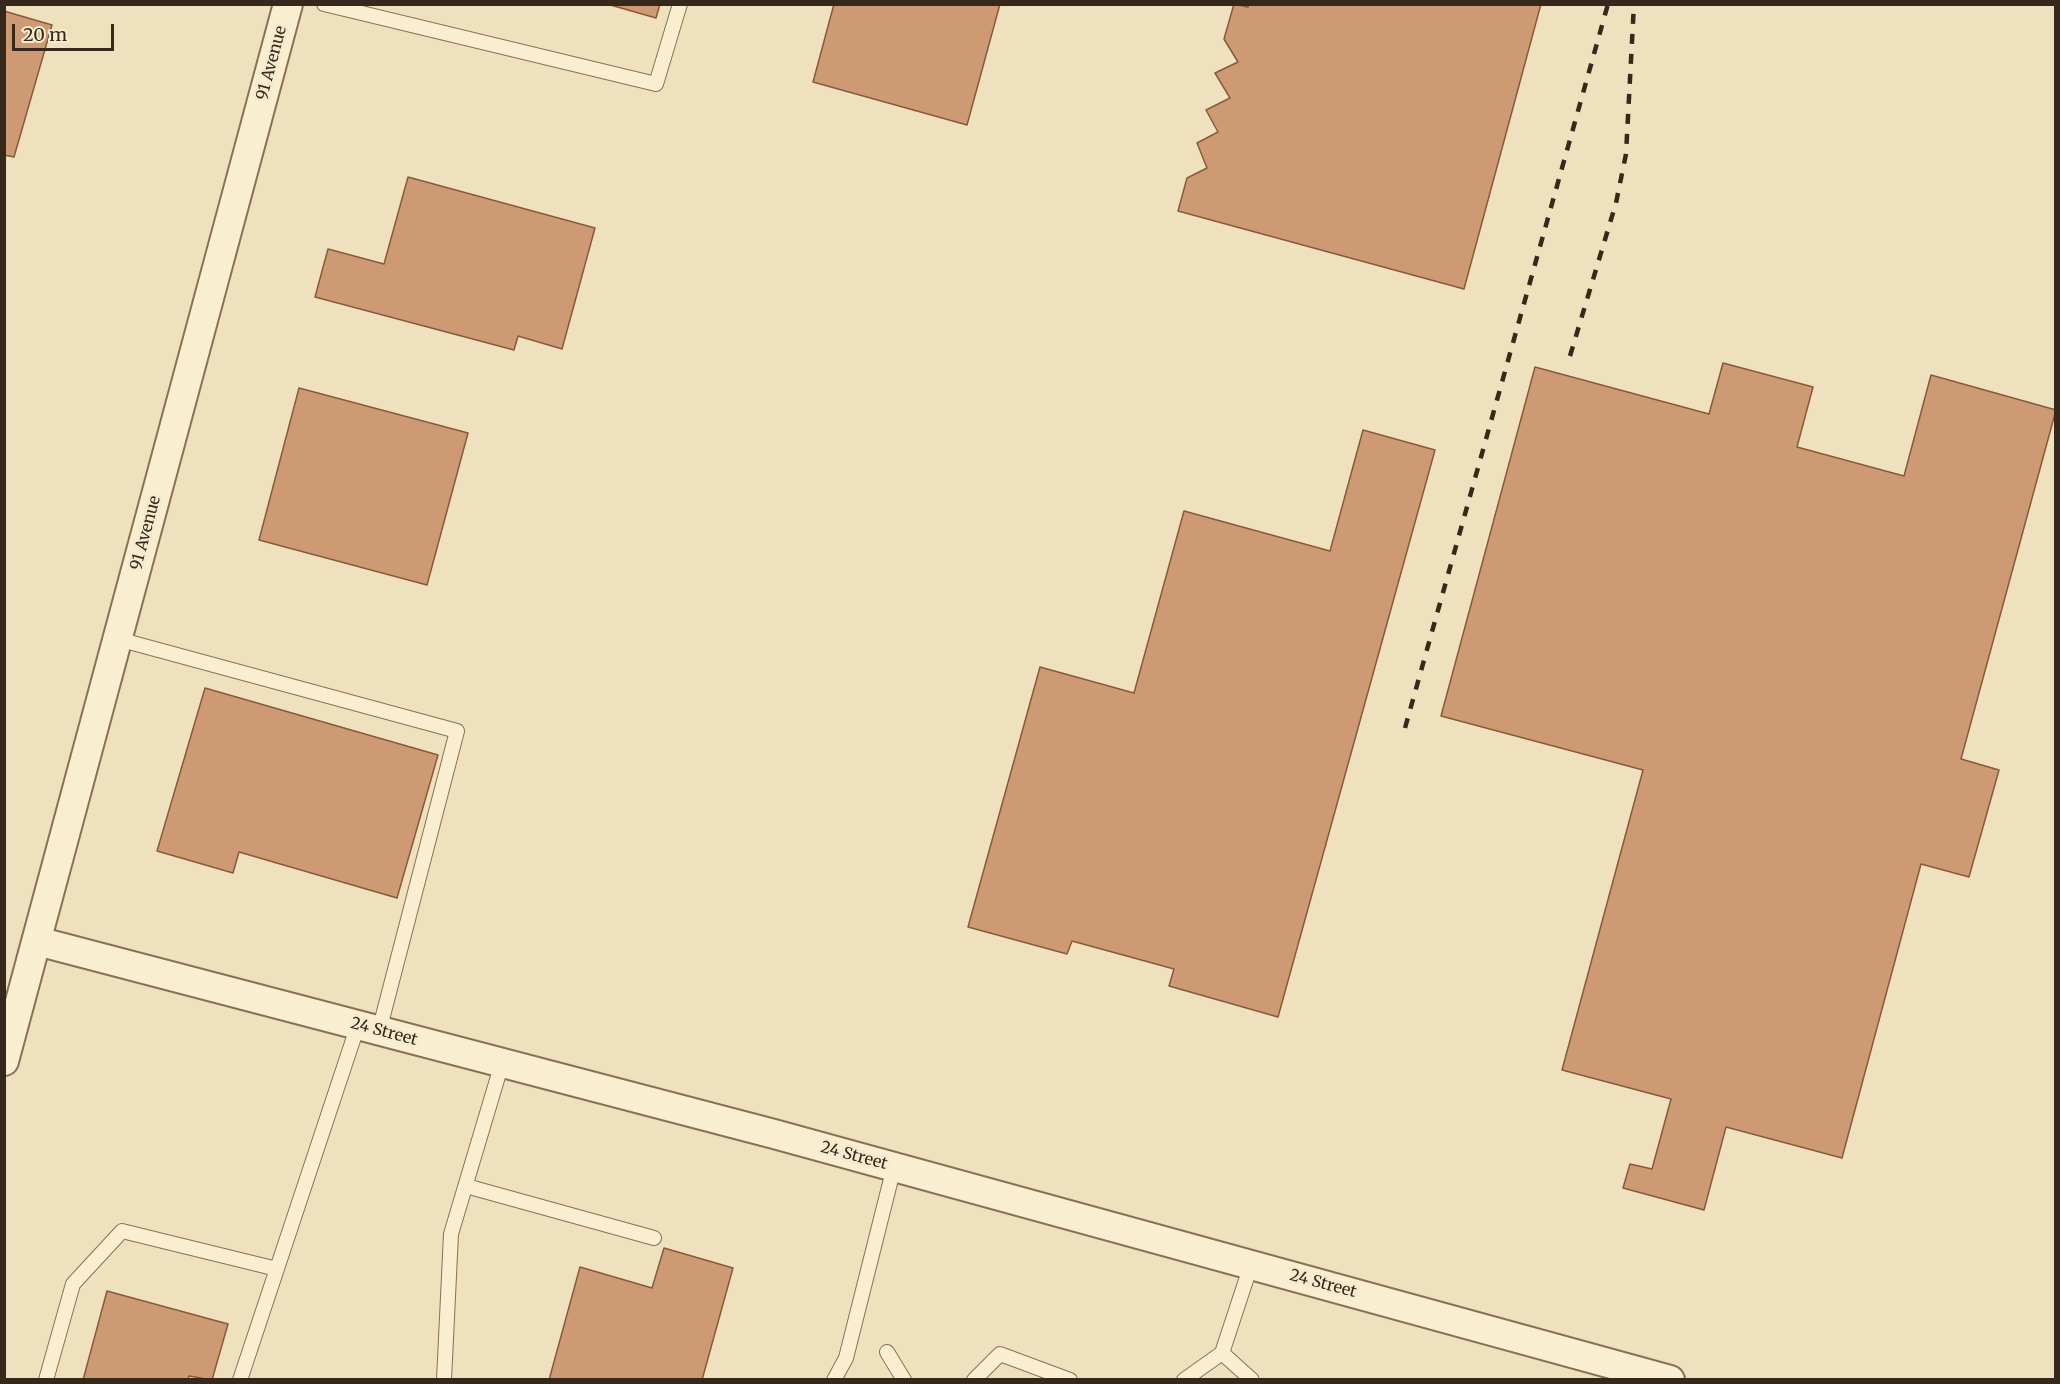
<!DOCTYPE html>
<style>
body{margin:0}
#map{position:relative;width:2060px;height:1384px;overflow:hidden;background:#efe1be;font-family:Merriweather,serif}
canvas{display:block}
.frame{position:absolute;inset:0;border:6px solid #36291c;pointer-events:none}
.scale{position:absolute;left:12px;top:24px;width:102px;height:27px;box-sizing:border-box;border:3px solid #36291c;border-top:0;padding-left:8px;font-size:18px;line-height:21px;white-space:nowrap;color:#36291c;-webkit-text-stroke:4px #f6ebce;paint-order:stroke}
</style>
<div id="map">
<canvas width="2060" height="1384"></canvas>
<div class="frame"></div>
<div class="scale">20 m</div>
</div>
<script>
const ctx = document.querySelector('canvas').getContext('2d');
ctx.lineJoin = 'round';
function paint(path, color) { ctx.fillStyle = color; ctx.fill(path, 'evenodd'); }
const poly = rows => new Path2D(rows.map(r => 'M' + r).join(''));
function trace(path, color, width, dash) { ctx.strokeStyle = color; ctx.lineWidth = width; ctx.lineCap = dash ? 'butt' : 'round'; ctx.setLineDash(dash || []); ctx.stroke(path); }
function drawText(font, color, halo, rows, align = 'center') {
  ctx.font = font + ' Merriweather,serif'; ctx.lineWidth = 6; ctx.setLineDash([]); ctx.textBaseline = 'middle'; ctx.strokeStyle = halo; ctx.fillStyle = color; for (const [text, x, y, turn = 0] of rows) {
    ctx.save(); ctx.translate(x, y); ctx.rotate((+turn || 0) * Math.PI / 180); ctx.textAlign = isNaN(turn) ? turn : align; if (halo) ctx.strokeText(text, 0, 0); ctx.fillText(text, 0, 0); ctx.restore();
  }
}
const building = poly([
 [607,4,660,4,656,18,607,4],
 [834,4,1000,4,967,125,813,82,834,4],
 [1234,4,1248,7,1249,4,1541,4,1464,289,1178,211,1187,178,1207,168,1197,143,1218,132,1206,110,1230,98,1215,73,1238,62,1224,39,1234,4],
 [4,11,52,25,14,157,4,155,4,11],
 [408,177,595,228,562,349,518,336,514,350,315,297,328,249,384,264,408,177],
 [1723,363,1813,387,1797,447,1904,476,1931,375,2056,410,1961,759,1999,770,1969,877,1921,864,1842,1158,1726,1127,1704,1210,1623,1188,1630,1164,1652,1169,1671,1099,1562,1070,1643,770,1441,716,1535,367,1709,414,1723,363],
 [299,388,468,433,427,585,259,540,299,388],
 [1363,430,1435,450,1278,1017,1169,986,1174,969,1072,941,1067,954,968,927,1040,667,1134,693,1184,511,1330,551,1363,430],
 [205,688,438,755,397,898,239,852,233,873,157,851,205,688],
 [664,1248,733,1268,702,1380,549,1380,580,1267,652,1288,664,1248],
 [107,1291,228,1324,212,1380,189,1376,188,1380,83,1380,107,1291]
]);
const service = poly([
 [324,4,656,84,680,4],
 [118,639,457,731,379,1031],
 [466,1186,654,1238],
 [887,1352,904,1380],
 [1222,1353,1252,1380],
 [46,1380,73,1284,122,1231,277,1269],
 [240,1380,358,1025],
 [444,1380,451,1234,502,1063],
 [834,1380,846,1358,894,1167],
 [974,1380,1000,1354,1070,1380],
 [1184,1380,1222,1353,1251,1265]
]);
const minor = poly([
 [37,941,774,1134,1670,1380],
 [4,1061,288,4]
]);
const rail = poly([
 [1570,356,1616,203,1626,154,1634,4],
 [1405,728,1608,4]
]);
const streetNames = [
 ["91 Avenue",272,63,-75],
 ["91 Avenue",146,533,-75],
 ["24 Street",384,1032,15],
 ["24 Street",854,1156,15],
 ["24 Street",1323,1284,15]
];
paint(building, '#ce9a73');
trace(building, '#875a3c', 1.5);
trace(service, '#877157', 16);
trace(minor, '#877157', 32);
trace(service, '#faeed1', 14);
trace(minor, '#faeed1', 28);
trace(rail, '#36291c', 4.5, [10, 10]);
drawText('16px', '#36291c', '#f6ebce', streetNames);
</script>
